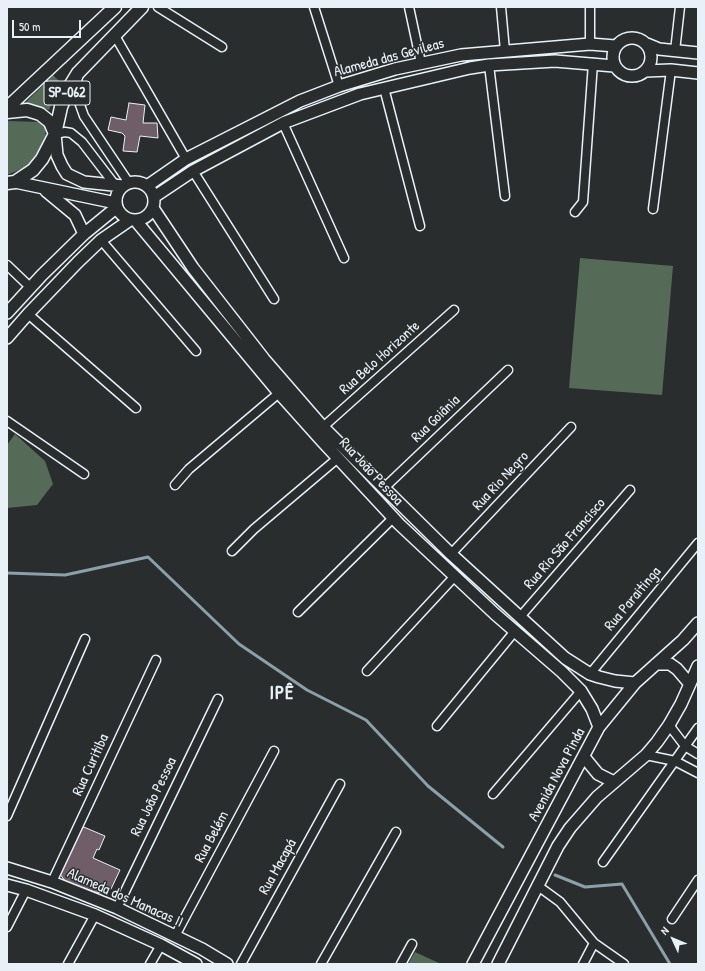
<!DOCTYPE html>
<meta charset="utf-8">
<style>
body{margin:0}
#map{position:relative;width:705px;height:971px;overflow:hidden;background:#2a2d2e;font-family:"Patrick Hand",sans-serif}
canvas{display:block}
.frame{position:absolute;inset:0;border:8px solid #e8f1f8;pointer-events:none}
.north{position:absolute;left:653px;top:919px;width:40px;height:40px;-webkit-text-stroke:3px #2a2d2e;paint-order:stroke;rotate:314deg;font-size:11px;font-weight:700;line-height:16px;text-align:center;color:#e8f1f8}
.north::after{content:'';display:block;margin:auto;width:14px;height:18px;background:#e8f1f8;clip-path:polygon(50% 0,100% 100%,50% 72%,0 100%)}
.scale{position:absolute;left:12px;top:20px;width:69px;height:18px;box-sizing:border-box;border:2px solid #e8f1f8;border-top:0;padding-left:5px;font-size:12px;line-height:14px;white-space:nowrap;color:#e8f1f8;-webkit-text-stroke:3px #2a2d2e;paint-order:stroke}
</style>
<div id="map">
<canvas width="705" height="971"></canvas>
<div class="frame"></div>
<div class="north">N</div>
<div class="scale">50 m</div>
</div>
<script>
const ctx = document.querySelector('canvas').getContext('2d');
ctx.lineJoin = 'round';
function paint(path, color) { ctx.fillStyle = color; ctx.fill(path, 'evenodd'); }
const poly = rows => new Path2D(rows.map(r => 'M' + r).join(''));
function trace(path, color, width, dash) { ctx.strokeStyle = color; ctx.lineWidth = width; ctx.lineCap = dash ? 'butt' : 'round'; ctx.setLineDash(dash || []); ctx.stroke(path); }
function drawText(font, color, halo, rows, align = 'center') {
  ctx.font = font + ' "Patrick Hand",sans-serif'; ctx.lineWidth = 3; ctx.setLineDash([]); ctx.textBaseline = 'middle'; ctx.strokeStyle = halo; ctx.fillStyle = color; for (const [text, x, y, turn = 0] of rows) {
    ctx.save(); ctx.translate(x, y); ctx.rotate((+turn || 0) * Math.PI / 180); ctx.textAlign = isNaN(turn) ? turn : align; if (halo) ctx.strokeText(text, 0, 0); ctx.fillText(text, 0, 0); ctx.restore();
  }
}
const green = poly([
 [53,75,61,83,49,110,37,106,22,106],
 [7,121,40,122,45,127,46,138,38,156,26,167,7,175],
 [580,258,673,266,662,395,569,388],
 [15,434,45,461,53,484,37,505,7,508,7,445],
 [415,952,441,964,408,964]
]);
const stream = poly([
 [7,573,65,575,148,557,239,644,307,690,366,720,428,786,503,847],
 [555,875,585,887,622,884,670,964]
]);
const building = poly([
 [129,103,145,105,143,123,157,123,158,138,140,136,137,152,123,151,125,136,122,133,108,130,111,117,126,120,129,103],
 [79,825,105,836,99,850,97,849,93,858,120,870,111,889,102,893,95,892,65,881,60,874,79,825]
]);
const street = poly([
 [158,7,222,47],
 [314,7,339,86],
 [409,7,421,63],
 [501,7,505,51],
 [114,34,186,159],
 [590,44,590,7],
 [675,51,680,7],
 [489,65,505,196],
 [78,76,76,89,79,102,84,116,129,183],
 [384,88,420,226],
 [283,123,344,258],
 [55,134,65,132,71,133,82,142,115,185],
 [193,171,274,299],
 [653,209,671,70],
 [575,212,583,202,593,63],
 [101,240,196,351],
 [7,265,30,287],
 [28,314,136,408],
 [7,421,84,474],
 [323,427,454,310],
 [175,485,189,469,279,393],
 [384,488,508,370],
 [232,551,254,529,338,458],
 [451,554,571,427],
 [298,612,393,518],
 [520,617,630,490],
 [367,671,455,576],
 [590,674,698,543],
 [669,725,685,746,698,754],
 [437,726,515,631],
 [646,755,675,761,698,773],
 [493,794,581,691],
 [7,816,85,639],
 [603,862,698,728],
 [52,882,156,660],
 [538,886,560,902,594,943,624,964],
 [117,908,218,699],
 [672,919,698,880],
 [7,927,26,890],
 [175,936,274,751],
 [68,964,95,915],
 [150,964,161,945],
 [241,964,340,784],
 [321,964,396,832],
 [401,964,412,944],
 [583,964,594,943]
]);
const secondary = poly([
 '613 57a19 19 0 1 1 38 0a19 19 0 1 1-38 0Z',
 [647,44,659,49,698,53],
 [645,71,671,70,698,73],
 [55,134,57,155,62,166,67,174,84,182,123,186],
 '116 201a19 19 0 1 1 38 0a19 19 0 1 1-38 0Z',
 [15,182,116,203],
 [147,186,186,159,300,101,339,86,395,69,461,55,590,44,615,46],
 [46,191,75,215,84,234],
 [154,197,193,171,283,123,360,94,470,68,489,65,555,61,614,66],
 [153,208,193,268,264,359,323,427,384,488,451,554,565,658,590,674,599,677,615,681,635,683],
 [136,221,279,393,322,441,399,524,495,614,562,672,581,691,592,709,599,727],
 [7,313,42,275,84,234,117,207],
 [7,338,28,314,78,262,101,240,130,220],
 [656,664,670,664,677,669,689,683],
 [584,757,598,774,614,782],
 [7,868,52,882,117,908,202,949,227,964],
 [7,885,26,890,95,915,161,945,196,964],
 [473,964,599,727,635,683,683,640,698,623],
 [498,964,558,846,570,828,597,797,646,755,657,742,669,725,681,704,698,666]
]);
const primary = poly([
 [7,108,115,7],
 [7,112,27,110,40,114,50,122,55,134],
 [7,183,15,182,33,170,42,159,55,134,61,107,70,86,78,73,142,7]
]);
const shields = [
 [67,93,46]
];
const shieldNames = [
 ["SP-062",67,93]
];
const streetNames = [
 ["Alameda das Gevileas",389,58,-15],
 ["Rua Belo Horizonte",380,358,-42],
 ["Rua Goiânia",436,419,-44],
 ["Rua João Pessoa",371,472,47],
 ["Rua Rio Negro",501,481,-47],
 ["Rua Rio São Francisco",565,544,-49],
 ["Rua Paraitinga",633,599,-50],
 ["Rua Curitiba",91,765,-65],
 ["Avenida Nova Pinda",557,775,-62],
 ["Rua João Pessoa",154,797,-64],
 ["Rua Belém",212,837,-62],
 ["Rua Macapá",278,867,-61],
 ["Alameda dos Manacas II",125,898,24]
];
const districtNames = [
 ["IPÊ",282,694]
];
paint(green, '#556b57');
trace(stream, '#8ca0a9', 3);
paint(building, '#6f5e68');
trace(building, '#e8f1f8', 1);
trace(street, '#e8f1f8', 11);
trace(secondary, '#e8f1f8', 14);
trace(primary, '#e8f1f8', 15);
trace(street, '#2a2d2e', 8);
trace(secondary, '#2a2d2e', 11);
trace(primary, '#2a2d2e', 12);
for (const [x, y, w] of shields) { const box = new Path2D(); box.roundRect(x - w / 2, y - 12, w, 24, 3); ctx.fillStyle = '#2a2d2e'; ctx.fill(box); trace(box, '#e8f1f8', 1); }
drawText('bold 14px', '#e8f1f8', null, shieldNames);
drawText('15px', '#e8f1f8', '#2a2d2e', streetNames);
ctx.letterSpacing = '1px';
drawText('bold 19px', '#e8f1f8', '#2a2d2e', districtNames);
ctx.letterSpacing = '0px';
</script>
